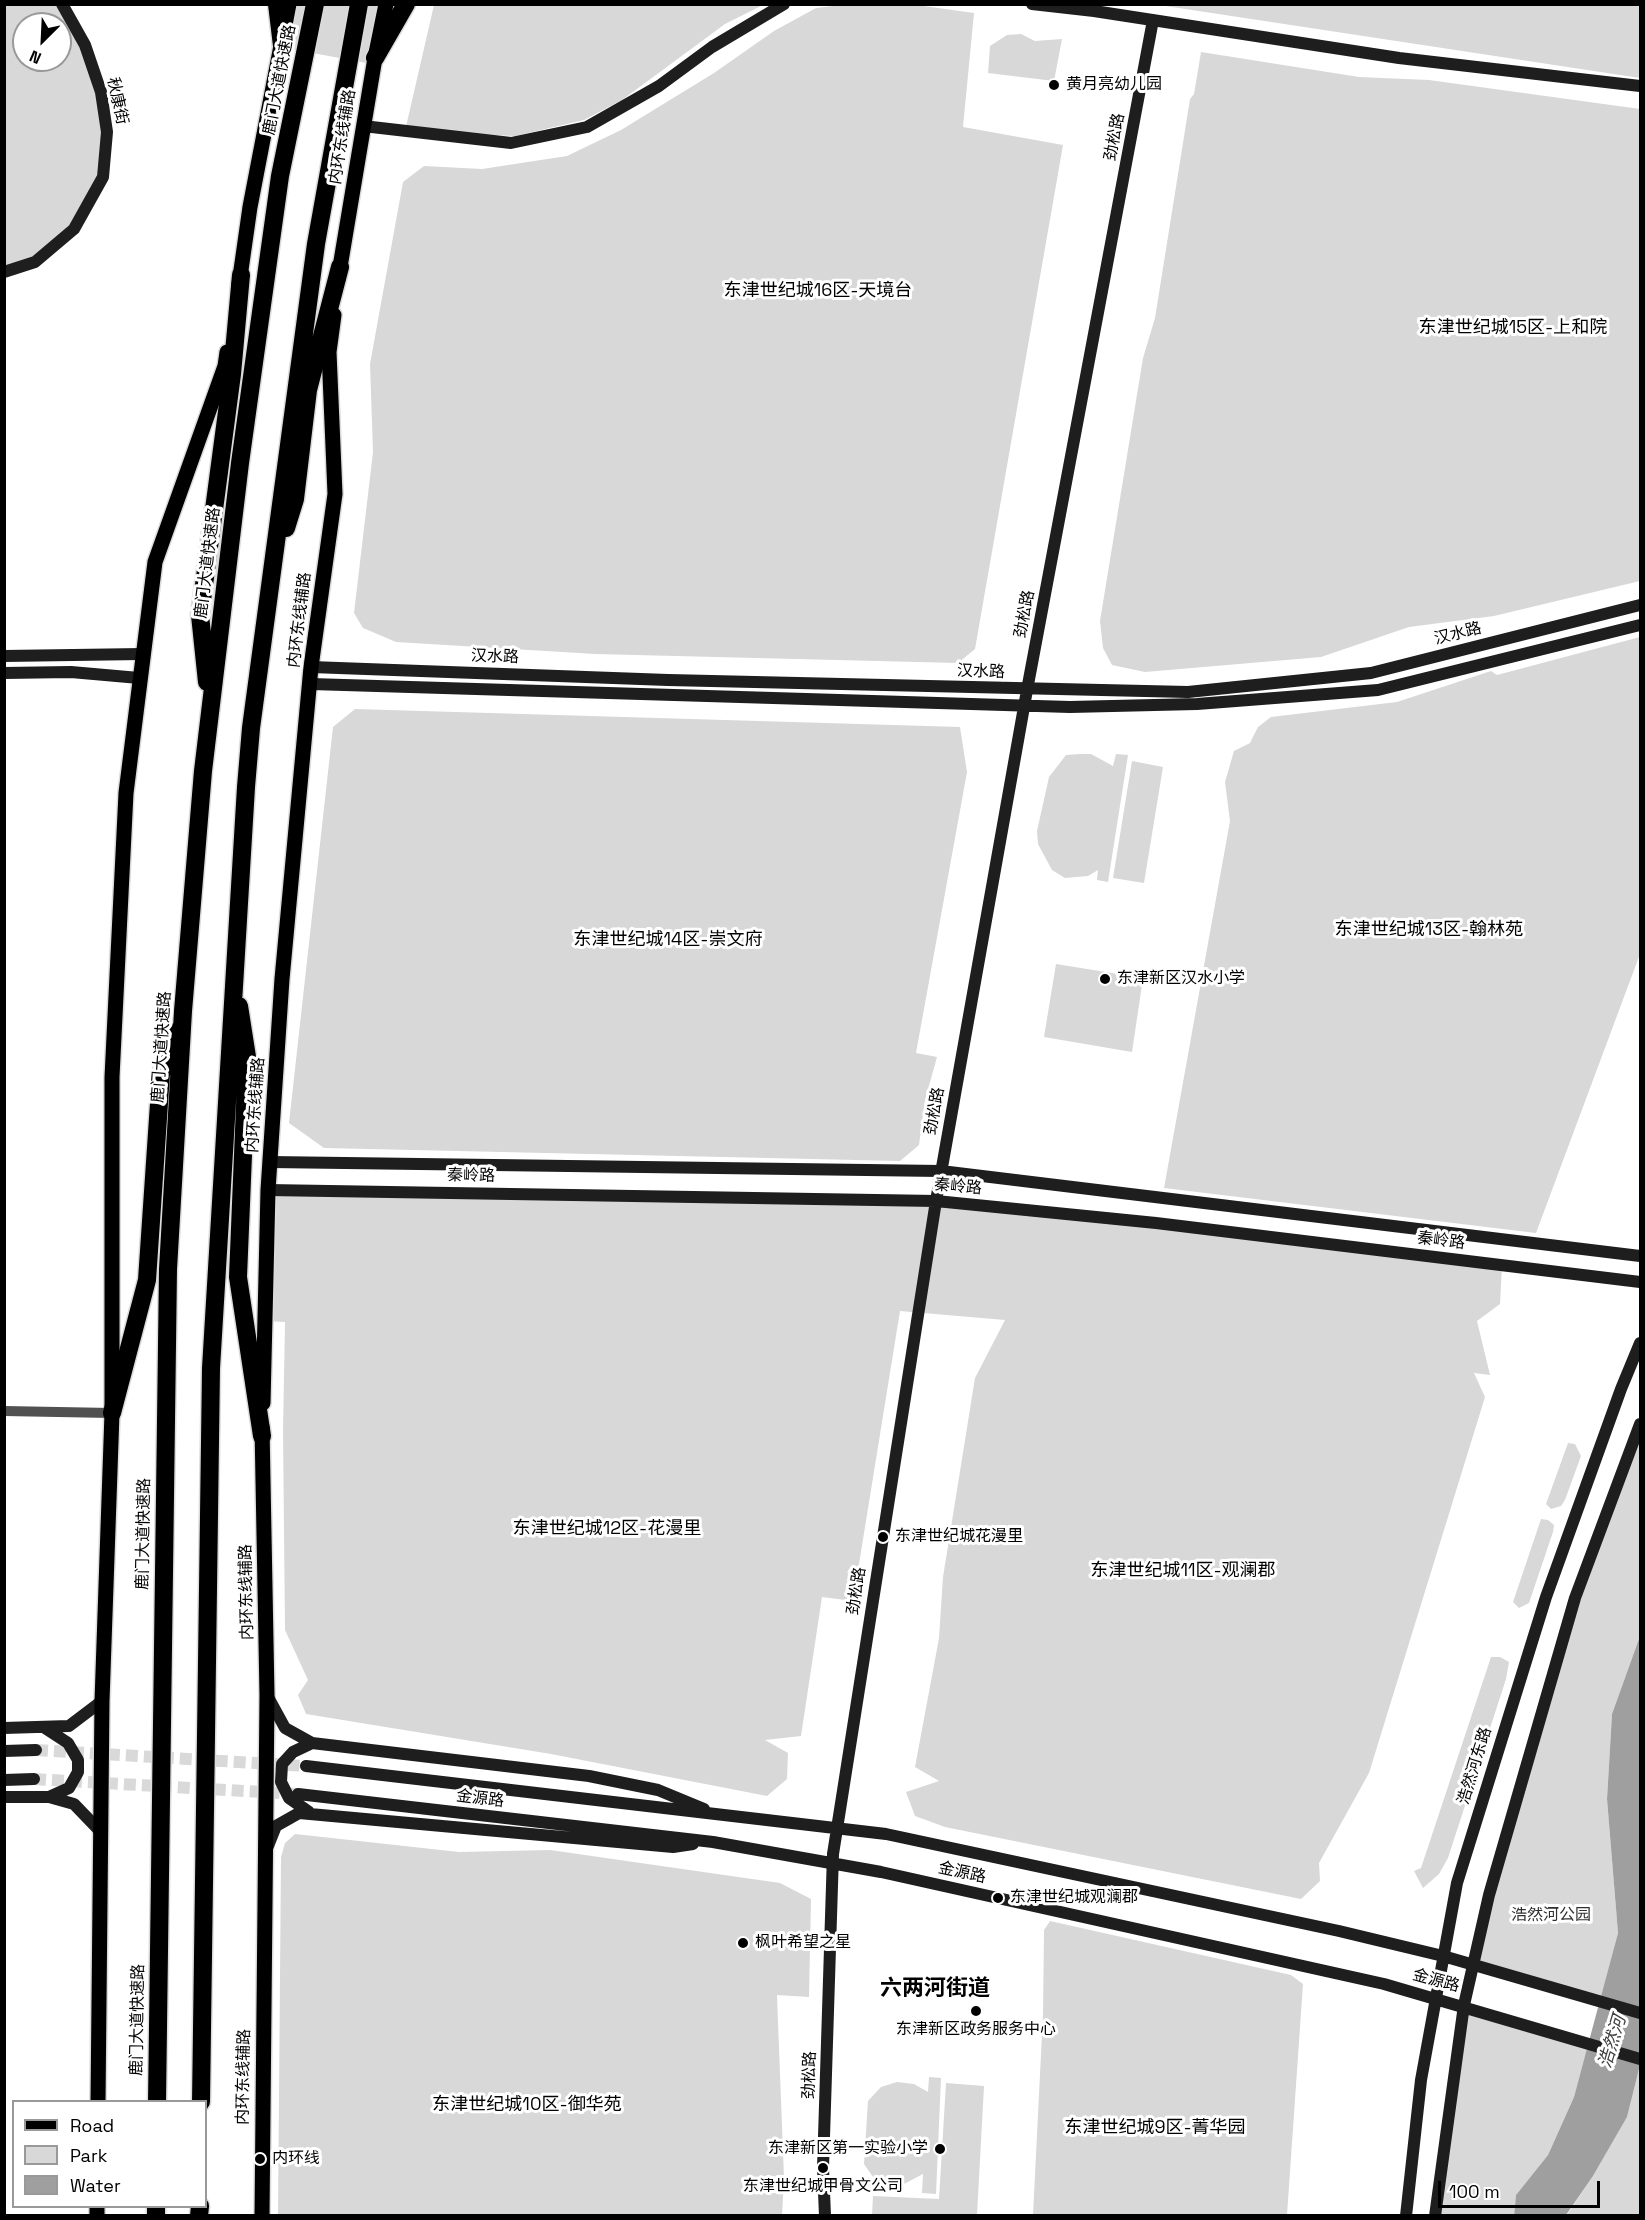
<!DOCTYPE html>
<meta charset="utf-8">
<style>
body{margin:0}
#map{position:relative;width:1645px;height:2220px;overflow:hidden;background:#fff;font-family:"Space Grotesk",sans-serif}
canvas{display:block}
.frame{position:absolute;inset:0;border:6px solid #000;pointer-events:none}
.legend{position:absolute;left:12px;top:2100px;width:195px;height:108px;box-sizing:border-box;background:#fff;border:2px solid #999;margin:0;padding:8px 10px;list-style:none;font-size:18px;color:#000}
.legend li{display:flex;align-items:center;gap:12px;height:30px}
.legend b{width:30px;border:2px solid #999}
.north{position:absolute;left:12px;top:12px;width:60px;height:60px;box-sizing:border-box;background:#fff;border:2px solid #999;border-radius:50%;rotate:204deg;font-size:16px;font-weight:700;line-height:24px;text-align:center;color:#000}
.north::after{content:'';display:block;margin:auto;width:21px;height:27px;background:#000;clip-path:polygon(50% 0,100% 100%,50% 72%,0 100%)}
.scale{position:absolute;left:1438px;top:2181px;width:162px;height:27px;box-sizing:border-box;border:3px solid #000;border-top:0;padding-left:8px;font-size:18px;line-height:21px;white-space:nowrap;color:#000;-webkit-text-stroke:4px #fff;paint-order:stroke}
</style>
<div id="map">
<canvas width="1645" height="2220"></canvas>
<div class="frame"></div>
<ul class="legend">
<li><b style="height:8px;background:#000"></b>Road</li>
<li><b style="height:16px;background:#d8d8d8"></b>Park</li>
<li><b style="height:16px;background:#9f9f9f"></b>Water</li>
</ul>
<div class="north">N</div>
<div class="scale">100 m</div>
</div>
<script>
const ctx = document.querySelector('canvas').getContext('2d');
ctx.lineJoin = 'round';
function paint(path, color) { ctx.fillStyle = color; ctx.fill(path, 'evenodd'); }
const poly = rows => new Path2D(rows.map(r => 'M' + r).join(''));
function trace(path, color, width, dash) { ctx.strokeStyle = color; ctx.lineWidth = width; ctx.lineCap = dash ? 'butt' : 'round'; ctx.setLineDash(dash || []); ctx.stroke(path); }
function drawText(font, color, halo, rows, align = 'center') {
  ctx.font = font + ' "Space Grotesk","Noto Sans SC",sans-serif'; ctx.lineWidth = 6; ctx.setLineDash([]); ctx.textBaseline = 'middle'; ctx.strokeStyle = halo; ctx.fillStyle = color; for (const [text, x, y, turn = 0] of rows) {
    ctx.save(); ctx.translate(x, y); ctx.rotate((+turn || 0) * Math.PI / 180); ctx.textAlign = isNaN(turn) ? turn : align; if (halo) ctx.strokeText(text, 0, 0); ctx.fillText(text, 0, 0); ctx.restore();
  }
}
const green = poly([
 [4,5,62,5,101,92,103,177,74,229,35,262,4,272],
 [24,24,60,24,60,60,24,60],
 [281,5,397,5,366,63,286,48],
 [434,5,763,5,725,24,622,100,584,120,515,136,405,131],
 [842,5,909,4,974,13,963,127,1063,145,975,649,958,663,595,654,396,642,363,628,354,613,373,452,370,364,403,182,424,166,482,169,567,156,621,130,714,73,774,31,816,8],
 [1159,5,1640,5,1640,78],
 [1021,34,1035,41,1062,39,1054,81,988,73,990,46,1007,35],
 [1201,52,1359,77,1429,80,1640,109,1640,581,1494,616,1409,627,1321,657,1145,672,1112,665,1103,648,1100,621,1143,358,1155,318,1190,99,1194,94],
 [1640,637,1640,954,1536,1233,1164,1188,1230,821,1225,782,1234,751,1250,743,1258,727,1271,717,1397,702,1491,671,1497,675],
 [355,709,960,727,967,772,916,1053,937,1057,925,1100,919,1145,900,1161,324,1148,289,1123,333,727],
 [1080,754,1091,754,1113,766,1116,754,1128,755,1108,882,1097,880,1098,870,1088,876,1065,878,1052,870,1038,844,1037,831,1049,777,1066,755],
 [1132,761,1163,767,1144,883,1113,878],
 [1056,964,1143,978,1132,1052,1044,1037],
 [268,1190,936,1201,1502,1264,1500,1304,1477,1321,1490,1375,1474,1373,1485,1397,1369,1773,1319,1863,1320,1881,1301,1899,945,1827,915,1816,906,1792,939,1781,915,1767,939,1638,943,1577,975,1378,1005,1320,900,1311,853,1601,822,1597,801,1736,765,1740,788,1753,787,1779,767,1796,551,1754,306,1714,298,1695,308,1680,285,1630,283,1431,285,1322,265,1321],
 [1640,1424,1640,1636,1612,1714,1607,1799,1618,1933,1600,2001,1471,1964,1575,1598],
 [1568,1443,1575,1444,1581,1456,1565,1500,1561,1506,1551,1509,1546,1504],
 [1541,1519,1548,1520,1554,1525,1553,1532,1529,1603,1519,1608,1513,1602],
 [1491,1657,1500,1657,1509,1662,1506,1679,1448,1858,1439,1874,1423,1888,1414,1871,1421,1868],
 [295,1834,459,1852,550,1850,780,1883,811,1899,809,1997,777,1995,784,2178,782,2215,278,2215,281,1857,285,1843],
 [1050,1921,1291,1975,1303,1984,1287,2215,1033,2215,1043,2014,1044,1930],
 [1464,2005,1589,2043,1574,2097,1548,2155,1516,2195,1514,2215,1435,2216],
 [1640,2065,1640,2215,1566,2216,1593,2176,1627,2117],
 [929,2077,941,2078,936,2194,922,2193,923,2174,902,2185,887,2184,873,2177,864,2164,868,2101,881,2087,897,2082,914,2084,928,2092],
 [946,2083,984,2086,977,2215,872,2215,873,2196,939,2199]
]);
const water = poly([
 [1640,1636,1640,2065,1627,2117,1593,2176,1566,2215,1514,2216,1516,2195,1548,2155,1574,2097,1618,1933,1607,1799,1612,1714]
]);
const secondaryTunnel = poly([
 [36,1750,306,1766],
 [34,1779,296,1794]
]);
const street = poly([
 [4,1411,112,1413]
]);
const secondary = poly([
 [1032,4,1094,11,1399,58,1640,86],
 [363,126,511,143,587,127,659,86,712,47,784,4],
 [4,272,35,262,74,229,103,177,107,132,101,92,85,45,62,4],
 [4,656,142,654],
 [311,667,668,680,1188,692,1371,673,1640,605],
 [4,673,71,672,139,678],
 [311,684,1070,707,1197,704,1378,690,1640,625],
 [270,1162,941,1171,1640,1256],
 [268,1190,936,1201,1156,1223,1640,1282],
 [267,1695,285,1728,312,1743,589,1776,658,1790,704,1809],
 [4,1728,69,1726,102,1701],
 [45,1728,68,1743,78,1760,78,1772,69,1788,49,1797],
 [4,1751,36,1750],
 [306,1766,886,1834,1339,1931,1443,1956,1640,2013],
 [4,1780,34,1779],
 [298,1794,713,1842,881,1872,1384,1984,1640,2059],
 [4,1797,49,1797,74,1804,100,1831],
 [309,1812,289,1798,281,1782,282,1764,293,1752,312,1743],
 [268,1846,276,1826,299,1813,673,1847,693,1844],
 [825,2216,823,2168,833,1854,936,1201,1027,690,1153,20],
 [1406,2216,1421,2080,1457,1883,1546,1597,1621,1389,1640,1343],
 [1435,2216,1464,2005,1489,1895,1575,1598,1640,1424]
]);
const primary = poly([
 [338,279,375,58,386,4],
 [239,284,250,207,289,4],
 [263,1403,268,1190,282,979,311,667,335,494,329,352,334,315],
 [98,2102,102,1701,112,1413,112,1077,126,793,155,562,225,366,227,352],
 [97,2216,97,2206],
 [262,2216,267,1695,262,1427]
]);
const highway = poly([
 [277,4,282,46],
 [375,58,406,4],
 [286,528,295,499,308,390,340,267],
 [207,682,200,615,232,374,241,275],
 [239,1006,247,1057,238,1277,262,1436],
 [112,1413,147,1280,161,1074,176,1032],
 [157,2102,168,1269,183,1011,203,771,240,463,280,176,315,4],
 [201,2102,211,1368,246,787,251,728,316,244,359,4],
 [156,2216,156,2206],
 [199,2216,200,2206]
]);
const markers = [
 [1054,85,6,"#000"],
 [1105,979,6,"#000"],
 [883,1537,6,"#000"],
 [998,1898,6,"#000"],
 [743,1943,6,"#000"],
 [976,2011,6,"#000"],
 [940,2149,6,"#000"],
 [260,2159,6,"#000"],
 [823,2168,6,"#000"]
];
const streetNames = [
 ["鹿门大道快速路",280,80,-79],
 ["秋康街",117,101,78],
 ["内环东线辅路",343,137,-81],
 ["劲松路",1115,137,-79],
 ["鹿门大道快速路",208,563,-83],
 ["劲松路",1025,614,-79],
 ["内环东线辅路",300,620,-83],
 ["汉水路",1458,634,-14],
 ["汉水路",495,657,2],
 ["汉水路",981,672,2],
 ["鹿门大道快速路",162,1047,-86],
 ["内环东线辅路",256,1105,-86],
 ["劲松路",935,1111,-80],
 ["秦岭路",471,1176,1],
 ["秦岭路",958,1187,5],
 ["秦岭路",1441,1241,7],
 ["鹿门大道快速路",144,1534,-89],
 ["劲松路",857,1591,-81],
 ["内环东线辅路",247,1592,-91],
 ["浩然河东路",1475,1766,-73],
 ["金源路",480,1799,7],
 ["金源路",962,1873,12],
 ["金源路",1436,1981,15],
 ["鹿门大道快速路",138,2020,-89],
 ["劲松路",810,2075,-88],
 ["内环东线辅路",244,2077,-89]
];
const poiNames = [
 ["黄月亮幼儿园",1066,85],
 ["东津新区汉水小学",1117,979],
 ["东津世纪城花漫里",895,1537],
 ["东津世纪城观澜郡",1010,1898],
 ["枫叶希望之星",755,1943],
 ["东津新区政务服务中心",976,2030,"center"],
 ["东津新区第一实验小学",928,2149,"right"],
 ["内环线",272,2159],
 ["东津世纪城甲骨文公司",823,2187,"center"]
];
const parkNames = [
 ["浩然河公园",1551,1916]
];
const neighbourhoodNames = [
 ["东津世纪城16区-天境台",818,291],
 ["东津世纪城15区-上和院",1513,328],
 ["东津世纪城13区-翰林苑",1429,930],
 ["东津世纪城14区-崇文府",668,940],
 ["东津世纪城12区-花漫里",607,1529],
 ["东津世纪城11区-观澜郡",1183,1571],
 ["东津世纪城10区-御华苑",527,2105],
 ["东津世纪城9区-菁华园",1155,2128]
];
const waterNames = [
 ["浩然河",1613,2042,-73]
];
const districtNames = [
 ["六两河街道",935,1989]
];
paint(green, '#d8d8d8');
paint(water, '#9f9f9f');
trace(secondaryTunnel, '#d9d9d9', 12, [12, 6]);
trace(primary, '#dbdbdb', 18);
trace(highway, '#dbdbdb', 21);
trace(street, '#515151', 10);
trace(secondary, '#1e1e1e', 12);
trace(primary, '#000', 15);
trace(highway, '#000', 18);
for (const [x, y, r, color] of markers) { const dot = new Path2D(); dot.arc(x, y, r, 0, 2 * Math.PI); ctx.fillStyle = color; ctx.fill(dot); trace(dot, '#fff', 2); }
drawText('16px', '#000', '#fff', streetNames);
drawText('16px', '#000', '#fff', poiNames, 'left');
drawText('16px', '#2f2f2f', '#fff', parkNames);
drawText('18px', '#000', '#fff', neighbourhoodNames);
drawText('italic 18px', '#404040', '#fff', waterNames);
drawText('bold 22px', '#000', '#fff', districtNames);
</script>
